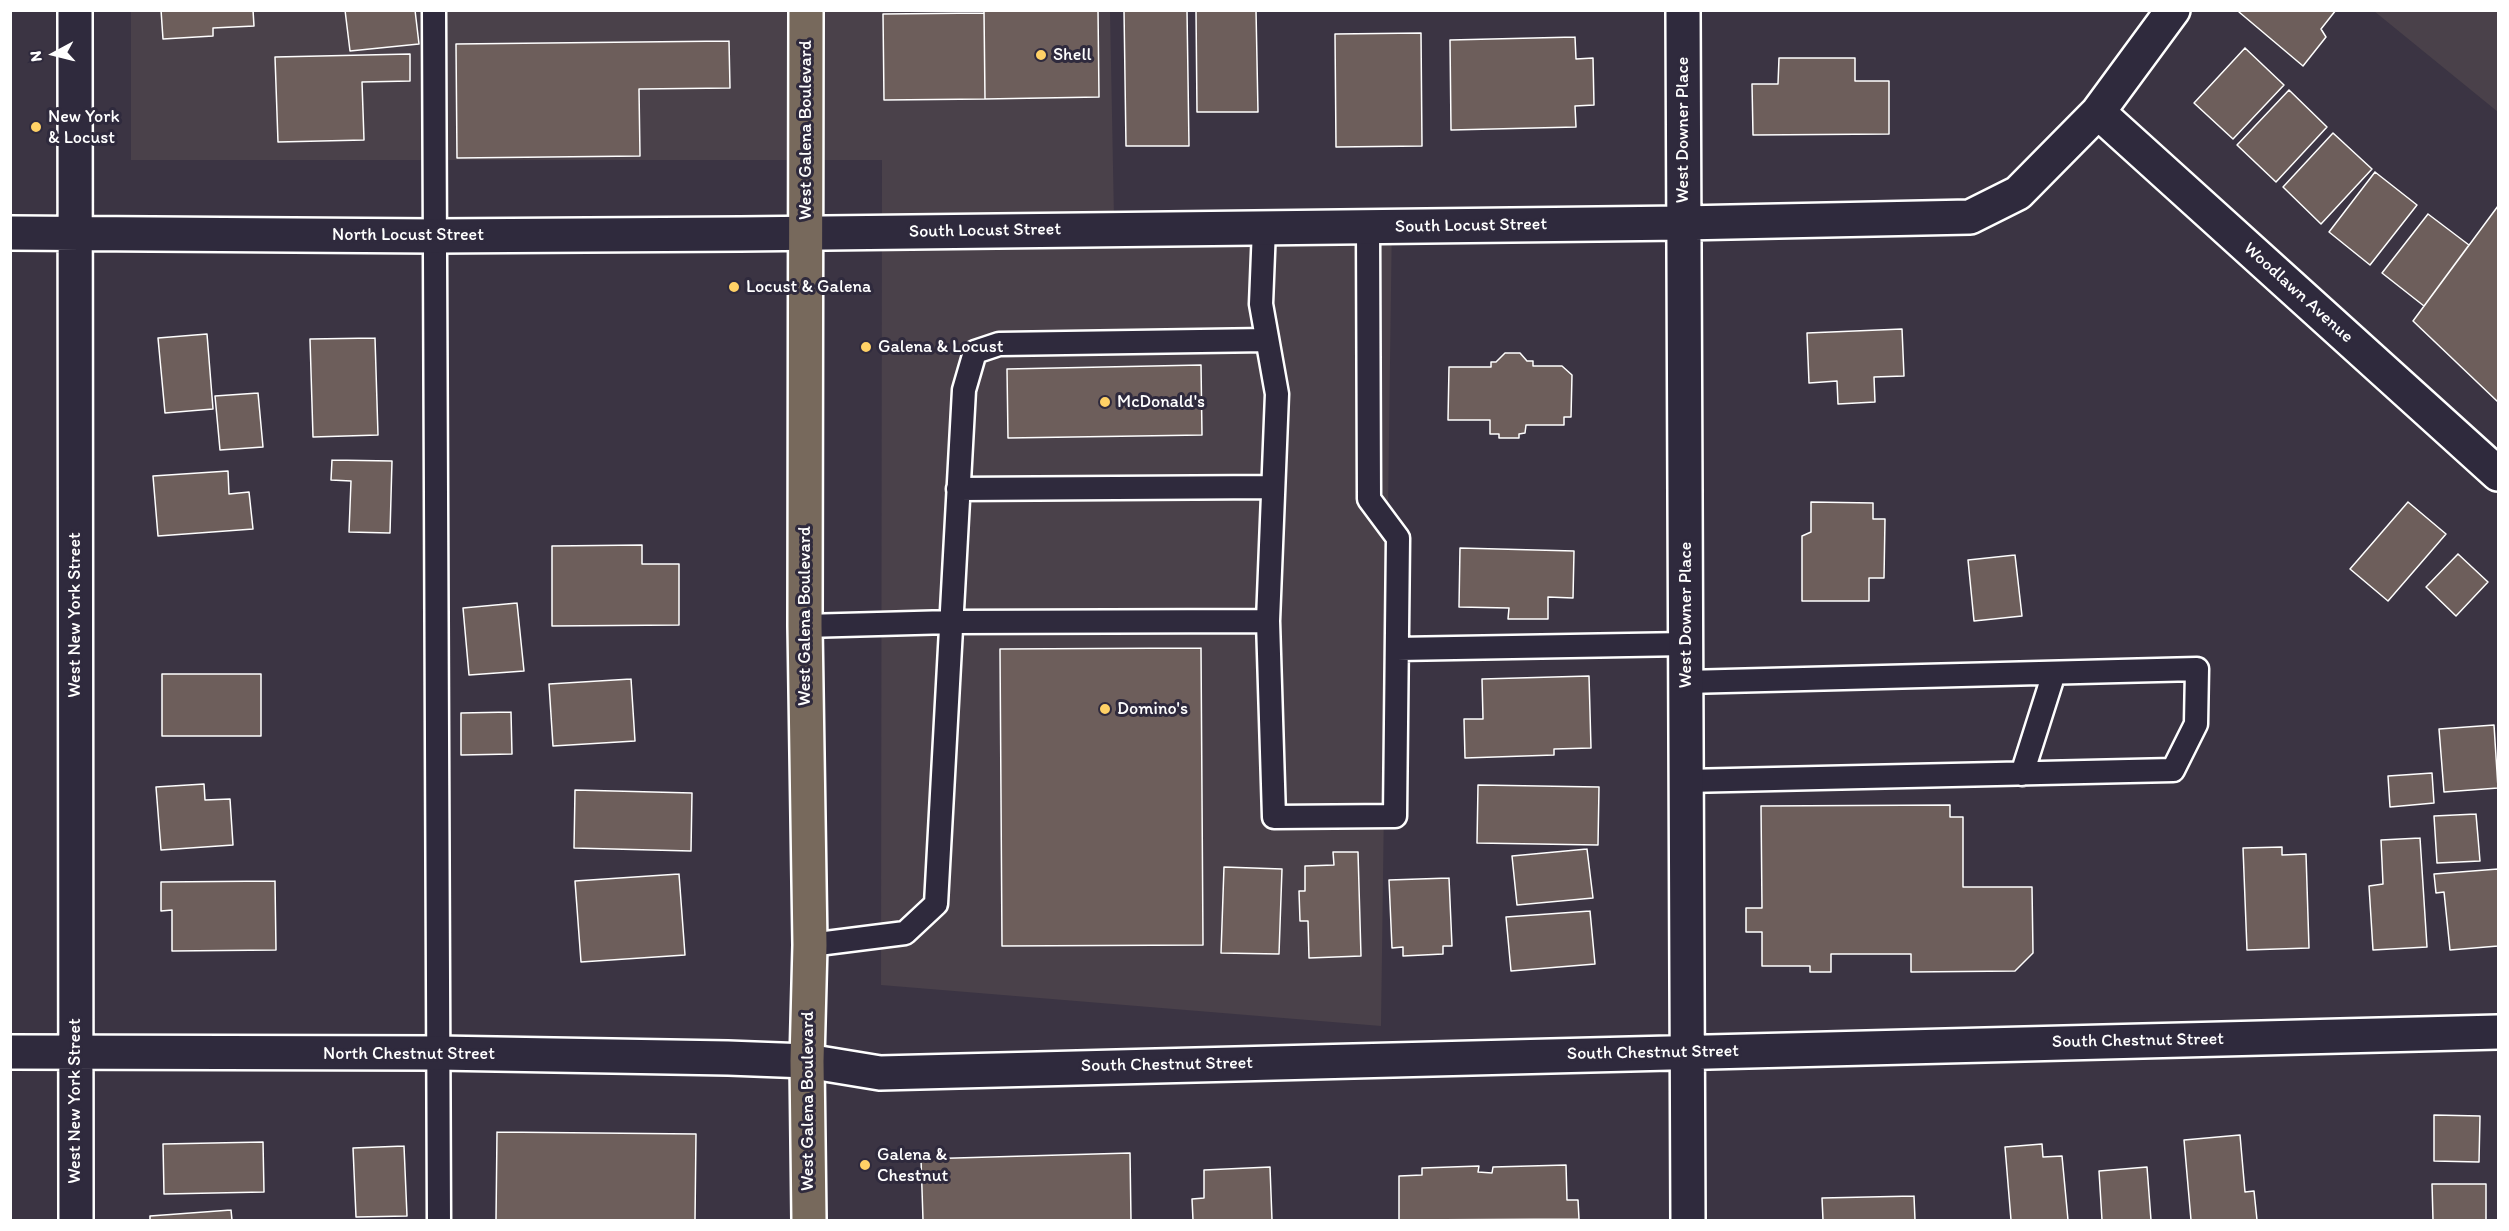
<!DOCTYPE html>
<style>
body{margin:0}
#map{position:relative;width:2509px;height:1231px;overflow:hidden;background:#3b3443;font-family:Itim,sans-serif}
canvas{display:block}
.frame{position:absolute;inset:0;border:12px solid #fff;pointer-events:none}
.north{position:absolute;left:24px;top:24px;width:60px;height:60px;-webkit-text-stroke:4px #2f2a3d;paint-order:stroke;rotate:263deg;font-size:16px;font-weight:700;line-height:24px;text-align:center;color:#fff}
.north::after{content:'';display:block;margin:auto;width:21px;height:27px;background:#fff;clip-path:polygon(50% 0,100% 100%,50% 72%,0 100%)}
</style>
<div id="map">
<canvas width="2509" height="1231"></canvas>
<div class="frame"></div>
<div class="north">N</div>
</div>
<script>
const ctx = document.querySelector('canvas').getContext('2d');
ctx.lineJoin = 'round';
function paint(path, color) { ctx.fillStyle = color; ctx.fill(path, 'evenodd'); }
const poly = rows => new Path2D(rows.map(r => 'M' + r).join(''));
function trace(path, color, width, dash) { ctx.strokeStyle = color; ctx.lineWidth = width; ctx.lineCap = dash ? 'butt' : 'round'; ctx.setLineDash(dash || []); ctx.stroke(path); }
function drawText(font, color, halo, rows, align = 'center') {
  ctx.font = font + ' Itim,sans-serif'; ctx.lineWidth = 6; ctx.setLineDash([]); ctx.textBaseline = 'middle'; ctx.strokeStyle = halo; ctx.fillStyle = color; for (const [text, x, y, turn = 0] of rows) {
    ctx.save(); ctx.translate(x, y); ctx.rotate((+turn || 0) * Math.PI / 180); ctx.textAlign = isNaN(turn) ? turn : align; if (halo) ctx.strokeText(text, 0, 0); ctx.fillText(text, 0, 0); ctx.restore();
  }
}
const built = poly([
 [131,11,1110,11,1114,218,1392,217,1381,1026,881,985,882,160,131,160],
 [2374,11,2498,11,2498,112]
]);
const building = poly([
 [161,10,253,10,254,26,213,28,213,36,163,39,161,10],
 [345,10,415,10,419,44,350,51,345,10],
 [984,10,1098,10,1099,97,985,99,984,10],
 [1124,10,1187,10,1189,146,1126,146,1124,10],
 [1196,10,1256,10,1258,112,1197,112,1196,10],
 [2241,10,2336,10,2321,29,2326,37,2303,66,2239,12,2241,10],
 [984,13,985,99,884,100,883,14,984,13],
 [1421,33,1422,146,1336,147,1335,34,1421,33],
 [1575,37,1576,59,1593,58,1594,105,1575,106,1576,127,1451,130,1450,40,1575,37],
 [729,41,730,88,639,89,640,156,457,158,456,44,729,41],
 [2245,48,2284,85,2233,139,2194,103,2245,48],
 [410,54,410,81,362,82,364,140,278,142,275,57,410,54],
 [1779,58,1855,58,1855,81,1889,81,1889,134,1753,135,1752,84,1778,84,1779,58],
 [2289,90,2327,127,2276,182,2237,145,2289,90],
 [2333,133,2372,169,2321,224,2283,187,2333,133],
 [2375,172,2417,205,2370,265,2329,232,2375,172],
 [2498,206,2498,402,2413,321,2498,206],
 [2428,214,2469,245,2424,306,2382,273,2428,214],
 [1902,329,1904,376,1874,377,1875,402,1838,404,1837,381,1809,383,1807,333,1902,329],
 [207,334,213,409,165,413,158,338,207,334],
 [375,338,378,435,313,437,310,339,375,338],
 [1505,353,1520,353,1527,361,1533,361,1533,366,1562,366,1572,375,1571,417,1564,417,1564,425,1526,425,1525,433,1519,434,1519,438,1499,438,1499,434,1490,434,1490,420,1448,420,1449,367,1491,367,1491,362,1496,362,1505,353],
 [1201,365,1202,435,1008,438,1007,369,1201,365],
 [258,393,263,447,220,450,215,396,258,393],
 [332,460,392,461,390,533,349,532,351,481,331,480,332,460],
 [228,471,229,494,249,492,253,529,158,536,153,476,228,471],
 [1811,502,1873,503,1873,519,1885,519,1884,578,1869,578,1869,601,1802,601,1802,536,1811,532,1811,502],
 [2408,502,2446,534,2388,601,2350,569,2408,502],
 [642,545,642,564,679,564,679,625,552,626,552,546,642,545],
 [1460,548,1574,551,1573,598,1548,597,1548,619,1508,619,1509,608,1459,607,1460,548],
 [2458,554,2488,582,2456,616,2426,587,2458,554],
 [2015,555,2022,616,1974,621,1968,560,2015,555],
 [517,603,524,671,469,675,463,608,517,603],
 [1201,648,1203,945,1002,946,1000,649,1201,648],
 [162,674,261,674,261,736,162,736,162,674],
 [1589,676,1591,748,1554,749,1554,755,1465,758,1464,719,1483,719,1482,679,1589,676],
 [631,679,635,741,553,746,549,684,631,679],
 [511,712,512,754,461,755,461,713,511,712],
 [2494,725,2498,788,2444,792,2439,729,2494,725],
 [2432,773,2434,803,2390,807,2388,776,2432,773],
 [204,784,205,800,230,799,233,845,161,850,156,787,204,784],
 [1478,785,1599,787,1598,845,1477,843,1478,785],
 [575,790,692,793,691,851,574,848,575,790],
 [1950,805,1950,817,1963,817,1963,887,2032,887,2033,953,2015,971,1911,972,1911,954,1831,954,1831,972,1810,972,1810,966,1762,966,1762,932,1746,932,1746,908,1762,908,1761,806,1950,805],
 [2476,814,2480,861,2437,863,2434,816,2476,814],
 [2420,838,2427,947,2373,950,2369,886,2383,884,2381,840,2420,838],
 [2282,847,2282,855,2306,854,2309,948,2247,950,2243,848,2282,847],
 [1587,849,1593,898,1517,905,1512,856,1587,849],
 [1333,852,1358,852,1361,956,1309,958,1308,921,1300,921,1299,891,1305,891,1305,866,1334,865,1333,852],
 [1224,867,1282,869,1279,954,1221,953,1224,867],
 [2498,869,2498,946,2450,950,2444,892,2436,893,2434,874,2498,869],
 [679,874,685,955,581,962,575,881,679,874],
 [1449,878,1452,946,1443,946,1443,954,1403,956,1403,947,1392,948,1389,880,1449,878],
 [275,881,276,950,172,951,172,910,161,911,161,882,275,881],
 [1590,911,1595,964,1511,971,1506,917,1590,911],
 [2434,1115,2480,1116,2479,1162,2434,1161,2434,1115],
 [497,1132,696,1134,695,1220,496,1220,497,1132],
 [2240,1135,2245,1192,2254,1191,2257,1220,2191,1220,2184,1140,2240,1135],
 [263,1142,264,1192,164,1194,163,1144,263,1142],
 [2042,1144,2043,1157,2062,1156,2068,1220,2011,1220,2005,1147,2042,1144],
 [404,1146,407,1216,356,1217,353,1148,404,1146],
 [1130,1153,1131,1220,923,1220,921,1159,1130,1153],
 [1566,1165,1567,1200,1578,1200,1579,1219,1399,1220,1399,1176,1422,1175,1422,1168,1479,1166,1478,1172,1492,1173,1493,1167,1566,1165],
 [1270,1167,1272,1220,1193,1220,1192,1199,1204,1198,1204,1170,1270,1167],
 [2147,1167,2151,1220,2102,1220,2099,1171,2147,1167],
 [2432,1184,2486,1184,2486,1220,2433,1220,2432,1184],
 [1914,1196,1915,1220,1823,1220,1822,1198,1914,1196],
 [231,1210,232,1220,150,1220,150,1216,231,1210]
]);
const lane = poly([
 [434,10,439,1220],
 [958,489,1273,487],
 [1268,621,1274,817,1395,816,1398,538,1369,499,1368,227],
 [805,626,951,622,1268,621,1277,394,1261,304,1264,228],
 [1397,649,1686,644],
 [1686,682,2197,669,2196,724,2173,770,1686,781],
 [2022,774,2054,673],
 [810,945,905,933,936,904,964,390,975,352,999,344,1267,340]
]);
const street = poly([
 [75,10,76,1220],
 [1683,10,1688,1220],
 [2098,112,2498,474],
 [10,233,435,236,740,234,1683,223,1970,217,2018,193,2098,112,2173,10],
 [10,1052,438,1053,728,1058,807,1061,880,1073,2498,1032]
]);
const primary = poly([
 [806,10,805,626,810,945,807,1061,809,1220]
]);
const markers = [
 [1041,55,6,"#ffd166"],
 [36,127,6,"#ffd166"],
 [734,287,6,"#ffd166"],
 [866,347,6,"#ffd166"],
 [1105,402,6,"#ffd166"],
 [1105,709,6,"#ffd166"],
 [865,1165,6,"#ffd166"]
];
const poiNames = [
 ["Shell",1053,55],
 ["New York",48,117],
 ["& Locust",48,138],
 ["Locust & Galena",746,287],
 ["Galena & Locust",878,347],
 ["McDonald's",1117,402],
 ["Domino's",1117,709],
 ["Galena &",877,1155],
 ["Chestnut",877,1176]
];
const streetNames = [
 ["West Galena Boulevard",806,130,-90],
 ["West Downer Place",1683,130,-90],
 ["South Locust Street",1471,226,-1],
 ["South Locust Street",985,231,-1],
 ["North Locust Street",408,235],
 ["Woodlawn Avenue",2298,293,42],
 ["West New York Street",75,615,-90],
 ["West Downer Place",1686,615,-90],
 ["West Galena Boulevard",805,616,-90],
 ["South Chestnut Street",2138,1041,-1],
 ["South Chestnut Street",1653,1053,-1],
 ["North Chestnut Street",409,1054],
 ["South Chestnut Street",1167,1065,-1],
 ["West New York Street",75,1101,-90],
 ["West Galena Boulevard",808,1101,-90]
];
paint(built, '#4a414a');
paint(building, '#6d5e5b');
trace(building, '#fff', 1.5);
trace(lane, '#fff', 27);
trace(street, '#fff', 38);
trace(primary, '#fff', 38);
trace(lane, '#2f2a3d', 22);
trace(street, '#2f2a3d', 33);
trace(primary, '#77695c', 33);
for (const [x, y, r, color] of markers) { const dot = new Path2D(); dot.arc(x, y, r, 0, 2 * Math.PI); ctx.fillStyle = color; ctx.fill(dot); trace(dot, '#2f2a3d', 2); }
drawText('18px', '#fff', '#2f2a3d', poiNames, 'left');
drawText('18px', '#fff', '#2f2a3d', streetNames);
</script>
